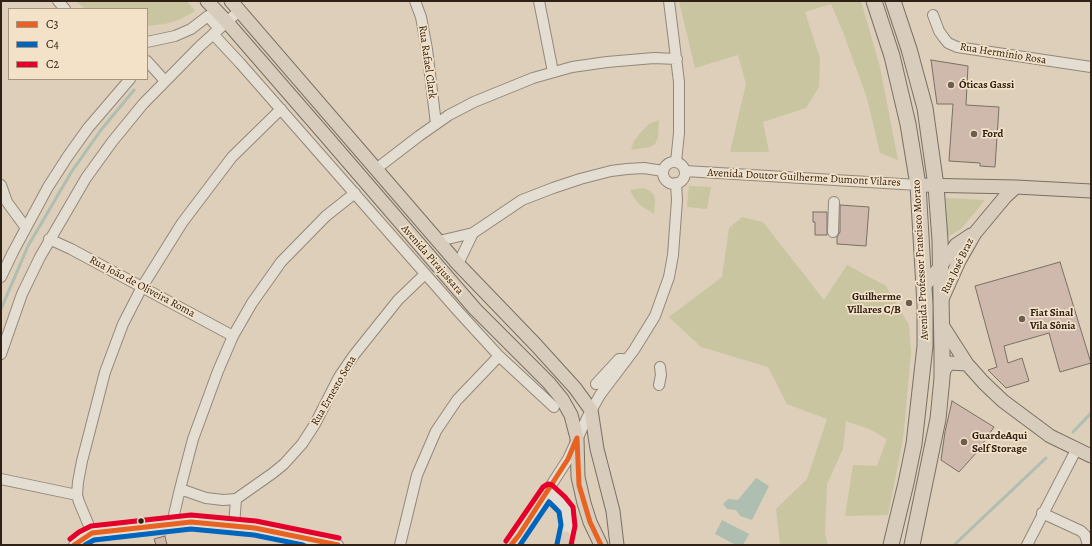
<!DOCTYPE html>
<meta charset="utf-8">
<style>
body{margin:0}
#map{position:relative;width:1092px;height:546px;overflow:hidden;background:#decfba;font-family:Alegreya,serif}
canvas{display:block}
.frame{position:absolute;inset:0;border:2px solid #2f2116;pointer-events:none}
.legend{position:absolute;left:8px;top:8px;width:140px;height:72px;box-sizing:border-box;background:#f3e1c8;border:1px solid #a59481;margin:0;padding:5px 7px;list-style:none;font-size:12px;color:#2f2116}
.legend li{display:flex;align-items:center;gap:8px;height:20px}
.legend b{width:20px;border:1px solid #a59481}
</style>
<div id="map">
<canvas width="1092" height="546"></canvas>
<div class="frame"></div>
<ul class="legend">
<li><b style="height:5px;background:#e86221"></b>C3</li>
<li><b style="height:5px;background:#0065bd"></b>C4</li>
<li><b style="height:5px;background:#e4002b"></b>C2</li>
</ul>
</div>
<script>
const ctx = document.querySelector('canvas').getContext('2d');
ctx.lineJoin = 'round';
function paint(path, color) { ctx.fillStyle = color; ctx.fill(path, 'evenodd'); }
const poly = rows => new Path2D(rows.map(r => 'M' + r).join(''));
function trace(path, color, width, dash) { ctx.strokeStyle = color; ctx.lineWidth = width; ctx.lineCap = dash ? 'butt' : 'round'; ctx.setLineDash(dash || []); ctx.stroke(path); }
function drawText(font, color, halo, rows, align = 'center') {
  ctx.font = font + ' Alegreya,serif'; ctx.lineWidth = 3.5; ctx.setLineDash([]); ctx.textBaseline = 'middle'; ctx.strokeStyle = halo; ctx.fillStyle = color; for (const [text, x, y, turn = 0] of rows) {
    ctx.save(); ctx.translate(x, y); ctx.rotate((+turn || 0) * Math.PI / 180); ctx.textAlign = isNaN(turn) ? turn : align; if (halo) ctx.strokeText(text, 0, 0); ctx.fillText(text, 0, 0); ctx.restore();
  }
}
const green = poly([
 [76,1,187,1,195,11,181,19,165,24,147,26,147,9,85,9],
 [679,1,861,1,880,67,898,160,880,153,867,98,843,32,831,4,805,12,820,58,819,87,806,108,763,122,769,152,730,152,746,84,738,55,695,68],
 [659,120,658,138,655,144,650,147,631,150,634,141,641,132,649,124],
 [689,186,711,187,707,209,687,207],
 [644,188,650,191,654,195,655,200,654,214,640,205,634,198,630,190],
 [944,198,947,198,985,200,961,229,949,236,946,235],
 [742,217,763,222,824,300,847,265,886,286,909,325,911,353,903,440,888,515,845,516,853,465,877,466,887,439,869,429,846,421,843,449,827,484,825,533,828,545,780,545,776,509,807,479,827,419,787,404,768,367,701,347,669,317,722,277,729,228]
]);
const water = poly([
 [756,478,769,486,752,520,740,516,736,510,727,509,723,504,728,499,738,500],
 [722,520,749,534,743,545,736,545,715,534]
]);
const stream = poly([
 [1,309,28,246,72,171,101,130,134,90],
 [1073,432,1091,413],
 [954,545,1046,458]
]);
const building = poly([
 [931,60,968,66,966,105,999,107,995,167,980,166,980,163,949,161,953,104,937,104,931,60],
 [840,205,869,207,866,246,837,244,837,237,840,232,840,205],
 [813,212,827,212,827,235,815,235,815,222,813,222,813,212],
 [1060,262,1091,363,1060,372,1049,333,1004,346,1008,363,1022,358,1029,381,1006,388,988,370,997,367,975,286,1060,262],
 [952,401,994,427,977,452,959,472,941,460,945,432,952,401],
 [165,536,167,545,156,545,154,539,165,536]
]);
const minor = poly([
 [58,1,65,9],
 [415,1,421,17,427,49,436,124],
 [539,1,553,72],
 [669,1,679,82,679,133,676,162],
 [933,15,939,31,944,38,948,43,957,47,1091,67],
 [213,34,240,63,457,310,499,356,554,407],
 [147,42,175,36,191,29,208,16,219,29],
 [147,61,165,81],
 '663 173a11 11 0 1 1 22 0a11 11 0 1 1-22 0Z',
 [376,169,419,136,449,115,474,102,533,78,572,67,607,62,654,58,677,59],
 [685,171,918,185],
 [1,185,7,202,26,228],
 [833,232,834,202],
 [49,239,71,249,233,336],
 [439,241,473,233,522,200,553,188,580,179,611,171,627,169,644,168,663,171],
 [458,264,473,233],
 [1,277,13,252,48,187,68,156,88,128,130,79],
 [1,354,22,294,40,257,86,178,112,142,143,104,200,46,239,11],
 [596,384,619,359,623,359,626,361],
 [659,385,661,375,660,367],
 [1,479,77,495],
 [180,489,206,498,223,500,236,499],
 [548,491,560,502,566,509,568,525,564,545],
 [1042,513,1081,531,1085,535,1088,545],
 [172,523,180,489,193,439,218,371,233,336,252,303,281,262,326,216,355,193],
 [234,526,236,499,273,473,284,464,302,444,315,424,339,377,354,355,398,300,425,274],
 [92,533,79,502,77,495,78,482,82,461,105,372,123,324,142,287,182,223,232,157,281,109],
 [74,545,83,538,92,533,191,522,255,528,338,545],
 [400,545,417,475,436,431,457,400,499,356],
 [511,545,519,535,568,459,587,418,600,395,634,350,655,316,669,277,673,255,677,200,676,183],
 [1027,545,1076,450]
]);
const major = poly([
 [207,1,226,21,325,135,475,309,549,383,562,399,571,415,577,438,578,477,584,503,590,522,601,545],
 [231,1,458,264,536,345,575,388,591,410,597,449,613,511,617,545],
 [918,185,1016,187,1091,191],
 [924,286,940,267,956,245,971,235],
 [942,299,959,261,975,233,1005,197,1016,187],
 [942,325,967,364,984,383,1003,401,1050,436,1091,456],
 [942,378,944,370,949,363,967,364],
 [565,538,567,545]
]);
const highway = poly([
 [874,1,892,56,908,124,918,185,925,305,925,346,914,444,906,483,891,545],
 [893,1,909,49,925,108,936,186,940,240,942,352,942,378,938,419,912,545]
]);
const bus1 = poly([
 [577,438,579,485,590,522,601,545],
 [74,545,92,533,191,522,255,528,338,545],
 [511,545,519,535,568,459,577,438]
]);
const bus2 = poly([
 [85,545,94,540,191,529,254,535,303,545],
 [520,545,549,502,559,512,561,525,557,544]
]);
const bus3 = poly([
 [70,539,79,532,91,526,191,515,256,521,339,538],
 [506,541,543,487,548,484,552,485,565,497,573,507,575,526,571,545]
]);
const markers = [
 [951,85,4,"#6c5e4f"],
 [974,134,4,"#6c5e4f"],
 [909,303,4,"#6c5e4f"],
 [1022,319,4,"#6c5e4f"],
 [964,442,4,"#6c5e4f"],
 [141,521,3.5,"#2f2116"]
];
const streetNames = [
 ["Rua Hermínio Rosa",1003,54,9],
 ["Rua Rafael Clark",427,62,82],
 ["Avenida Doutor Guilherme Dumont Vilares",804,178,3],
 ["Avenida Pirajussara",432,260,49],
 ["Avenida Professor Francisco Morato",921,260,-93],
 ["Rua José Braz",958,266,-64],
 ["Rua João de Oliveira Roma",142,287,28],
 ["Rua Ernesto Sena",334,391,-60]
];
const poiNames = [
 ["Óticas Gassi",959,85],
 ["Ford",982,134],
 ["Guilherme",901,297,"right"],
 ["Villares C/B",901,310,"right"],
 ["Fiat Sinal",1030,313],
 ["Vila Sônia",1030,326],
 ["GuardeAqui",972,436],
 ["Self Storage",972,449]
];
paint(green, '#c8c5a0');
paint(water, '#aebeb0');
trace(stream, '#aebeb0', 3);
paint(building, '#ceb9ac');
trace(building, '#797064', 1);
trace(minor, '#92887a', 12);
trace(major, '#797064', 15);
trace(highway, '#797064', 17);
trace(minor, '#e4ddd2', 10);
trace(major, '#d8cdbd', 13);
trace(highway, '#d8cdbd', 15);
trace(bus1, '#e86221', 5);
trace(bus2, '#0065bd', 5);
trace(bus3, '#e4002b', 5);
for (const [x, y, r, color] of markers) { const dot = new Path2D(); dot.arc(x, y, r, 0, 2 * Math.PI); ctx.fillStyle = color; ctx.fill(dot); trace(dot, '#f3e1c8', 1.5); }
drawText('11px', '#2f2116', '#f3e1c8', streetNames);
drawText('bold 11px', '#2f2116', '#f3e1c8', poiNames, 'left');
</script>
